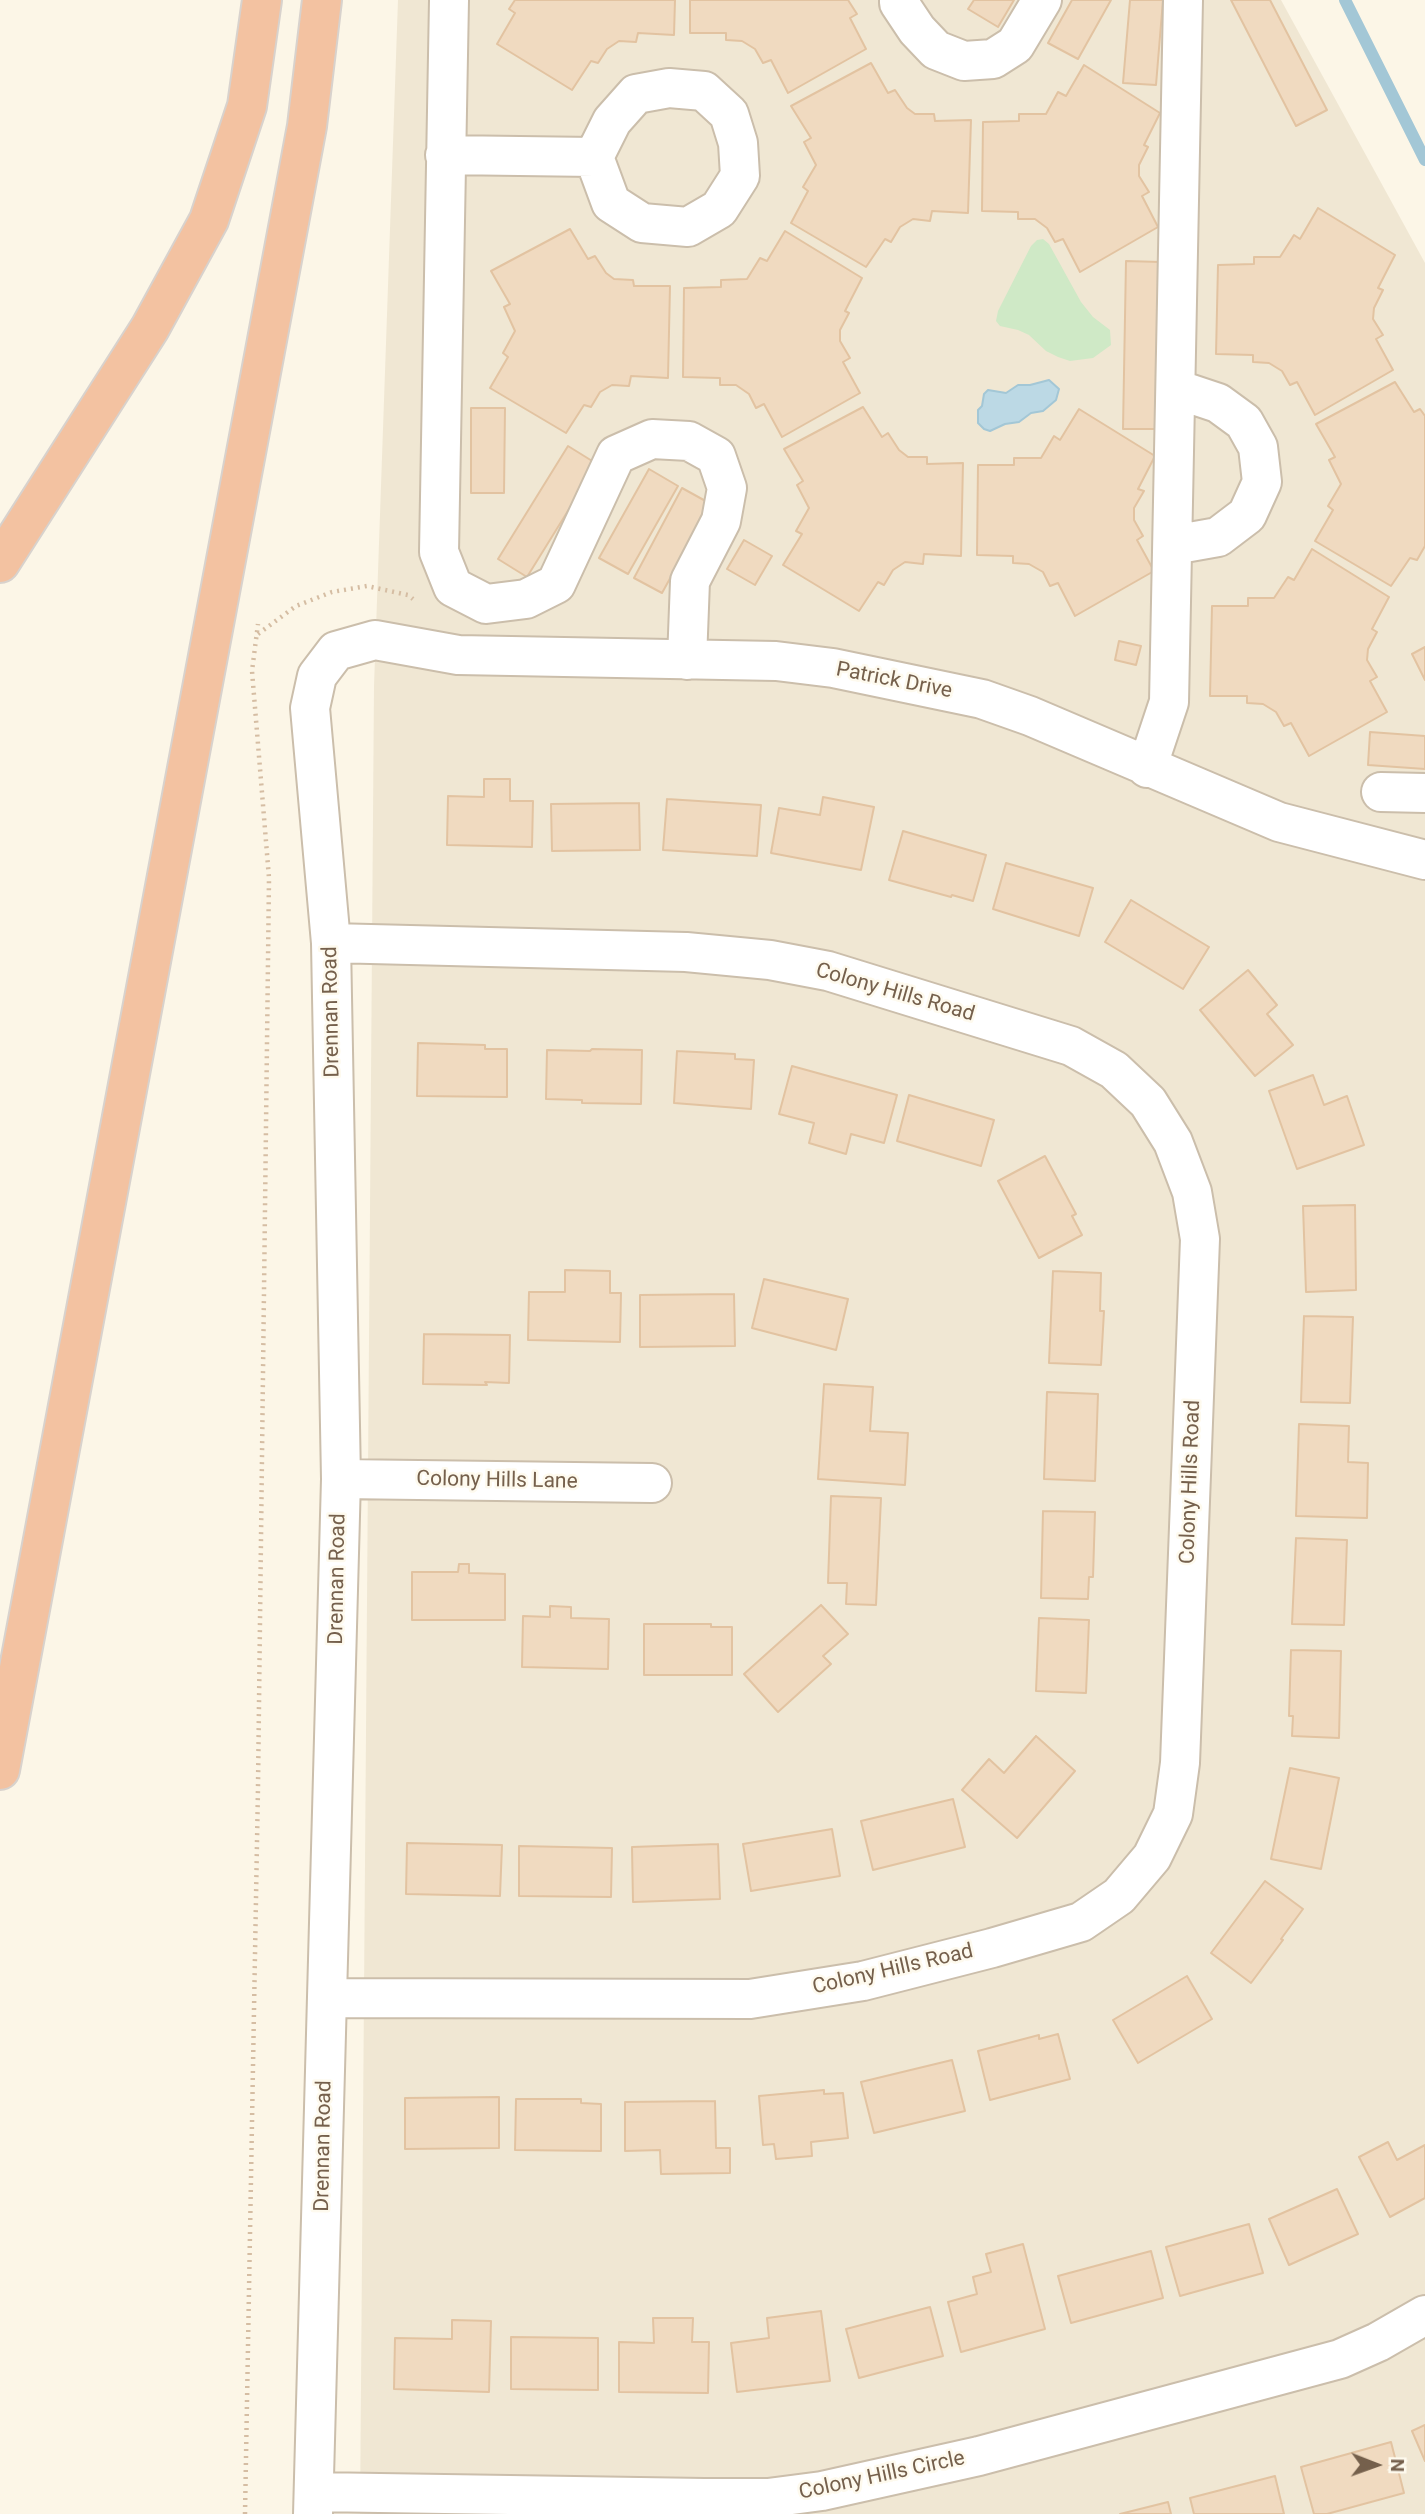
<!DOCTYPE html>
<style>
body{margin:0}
#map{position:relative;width:1425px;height:2514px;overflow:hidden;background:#fcf6e7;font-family:Roboto,sans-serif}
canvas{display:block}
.north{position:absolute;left:1341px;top:2430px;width:70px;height:70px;-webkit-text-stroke:5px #fefaee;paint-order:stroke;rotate:91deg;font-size:19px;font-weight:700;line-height:28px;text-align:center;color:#75604c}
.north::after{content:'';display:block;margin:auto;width:24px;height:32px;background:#75604c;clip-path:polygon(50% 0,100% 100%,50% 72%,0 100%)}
</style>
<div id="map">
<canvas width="1425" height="2514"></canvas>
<div class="north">N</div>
</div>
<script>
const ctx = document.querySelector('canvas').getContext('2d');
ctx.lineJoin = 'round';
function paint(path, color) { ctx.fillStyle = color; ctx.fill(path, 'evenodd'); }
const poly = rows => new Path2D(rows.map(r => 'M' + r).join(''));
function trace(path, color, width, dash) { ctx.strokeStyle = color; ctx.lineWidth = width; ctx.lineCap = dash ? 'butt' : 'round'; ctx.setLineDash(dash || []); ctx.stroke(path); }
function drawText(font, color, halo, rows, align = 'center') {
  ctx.font = font + ' Roboto,sans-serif'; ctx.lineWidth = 5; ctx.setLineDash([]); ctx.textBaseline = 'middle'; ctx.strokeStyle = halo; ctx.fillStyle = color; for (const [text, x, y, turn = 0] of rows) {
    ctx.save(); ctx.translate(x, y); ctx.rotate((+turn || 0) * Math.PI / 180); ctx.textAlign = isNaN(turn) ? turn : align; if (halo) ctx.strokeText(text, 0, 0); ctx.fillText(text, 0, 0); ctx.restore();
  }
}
const residential = poly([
 [398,0,1281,0,1425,263,1425,2514,360,2514,374,686]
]);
const green = poly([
 [1043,239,1049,244,1081,302,1093,317,1110,330,1111,345,1093,358,1070,361,1058,357,1046,351,1029,335,1018,330,1000,326,996,321,998,311,1031,246,1037,240]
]);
const water = poly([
 [1049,380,1059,389,1056,400,1043,411,1031,413,1019,422,1005,424,990,431,984,429,978,423,978,410,982,406,984,394,988,390,1006,393,1018,385,1030,385,1049,380]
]);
const stream = poly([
 [1345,0,1425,160]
]);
const building = poly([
 [515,0,675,0,674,35,638,33,636,42,619,41,607,49,598,63,591,61,572,90,497,44,515,13,509,9,515,0],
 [690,0,848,0,857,14,850,18,866,49,788,93,771,60,763,63,755,49,742,41,726,40,726,33,690,33,690,0],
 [974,0,1014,0,998,27,968,9,974,0],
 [1072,0,1111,0,1078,59,1048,43,1072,0],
 [1130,0,1163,0,1156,85,1123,83,1130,0],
 [1231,0,1270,0,1327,110,1296,126,1231,0],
 [871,63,888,93,895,90,907,108,915,114,934,114,935,121,971,120,968,213,932,211,930,221,913,219,900,227,891,242,885,239,866,267,791,223,808,191,803,187,816,165,804,142,811,138,791,106,871,63],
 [1084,65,1160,113,1144,145,1148,147,1139,165,1139,176,1149,192,1142,196,1158,227,1080,272,1063,239,1055,242,1047,228,1035,219,1018,219,1018,212,982,211,983,122,1019,121,1019,114,1046,114,1058,92,1066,96,1084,65],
 [1318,208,1395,255,1378,288,1383,290,1374,308,1373,319,1383,335,1376,339,1393,370,1315,415,1297,382,1290,385,1282,371,1269,363,1253,362,1253,355,1216,354,1218,265,1254,264,1254,257,1280,257,1294,235,1300,239,1318,208],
 [570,229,588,259,595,256,606,273,614,279,633,280,634,286,670,286,668,378,631,376,629,386,612,385,600,392,591,407,584,405,566,433,490,388,508,357,503,353,515,331,504,307,510,304,491,271,570,229],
 [785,231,862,278,845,311,849,313,840,330,840,341,850,358,843,362,860,393,782,437,764,404,756,408,749,394,736,385,720,385,720,378,683,377,684,288,721,287,721,280,747,279,760,258,767,261,785,231],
 [1126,261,1160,262,1157,429,1123,429,1126,261],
 [1395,382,1414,412,1420,409,1425,416,1425,546,1417,560,1410,558,1391,586,1315,541,1333,510,1328,506,1341,484,1329,460,1335,457,1316,424,1395,382],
 [863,407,882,437,888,433,899,450,908,457,927,457,927,464,963,463,961,556,924,554,923,564,905,562,893,570,884,585,878,582,859,611,783,565,802,534,796,531,809,508,797,485,803,481,784,449,863,407],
 [471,408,505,408,504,493,471,493,471,408],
 [1079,409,1155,456,1138,489,1144,491,1134,508,1134,520,1143,536,1137,540,1154,571,1075,616,1058,583,1050,586,1043,572,1029,564,1013,563,1013,556,977,555,978,465,1014,465,1014,458,1041,458,1054,436,1060,440,1079,409],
 [568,446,597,464,527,577,498,559,568,446],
 [649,469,678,486,628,574,599,558,649,469],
 [682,488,711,504,662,593,634,578,682,488],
 [744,540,772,556,755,585,727,569,744,540],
 [1312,549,1389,597,1372,629,1377,632,1368,649,1367,660,1377,677,1370,681,1387,712,1309,756,1291,723,1284,726,1276,712,1263,704,1247,703,1247,696,1210,696,1212,606,1248,606,1248,598,1274,598,1288,577,1294,580,1312,549],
 [1119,641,1141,646,1136,665,1115,660,1119,641],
 [1425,647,1425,680,1412,654,1425,647],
 [1370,732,1425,736,1425,769,1368,765,1370,732],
 [484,779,510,779,510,801,533,801,532,847,447,845,448,796,484,797,484,779],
 [823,797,874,807,861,870,771,853,779,808,820,815,823,797],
 [667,799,761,805,757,856,663,850,667,799],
 [639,803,640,850,552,851,551,804,639,803],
 [903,831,986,855,973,901,952,895,951,897,889,880,903,831],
 [1006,863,1093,888,1079,936,993,909,1006,863],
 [1131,900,1209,947,1183,989,1105,942,1131,900],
 [1248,970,1277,1005,1267,1014,1293,1045,1255,1076,1200,1010,1248,970],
 [418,1043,485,1045,485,1049,507,1049,507,1097,417,1096,418,1043],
 [592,1049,642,1050,641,1104,582,1103,582,1100,546,1099,547,1050,590,1051,592,1049],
 [677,1051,735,1054,735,1059,754,1060,751,1109,674,1103,677,1051],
 [792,1066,897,1095,884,1143,851,1134,846,1154,809,1143,814,1123,779,1114,792,1066],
 [1313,1075,1324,1105,1347,1096,1364,1145,1297,1169,1269,1091,1313,1075],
 [909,1095,994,1120,981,1166,897,1141,909,1095],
 [1045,1156,1076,1214,1072,1216,1082,1235,1039,1258,998,1181,1045,1156],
 [1355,1205,1356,1290,1306,1292,1303,1206,1355,1205],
 [565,1270,610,1271,610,1293,621,1293,620,1342,528,1340,529,1292,565,1292,565,1270],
 [1053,1271,1101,1273,1100,1311,1104,1311,1101,1365,1049,1363,1053,1271],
 [764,1279,848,1299,836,1350,752,1328,764,1279],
 [734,1294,735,1346,640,1347,640,1295,734,1294],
 [1304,1316,1353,1317,1350,1403,1301,1402,1304,1316],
 [424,1334,510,1335,509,1383,485,1382,487,1385,423,1384,424,1334],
 [824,1384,873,1387,870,1431,908,1433,905,1485,818,1479,824,1384],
 [1047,1392,1098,1394,1095,1481,1044,1479,1047,1392],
 [1299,1424,1349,1426,1348,1462,1368,1463,1367,1518,1296,1516,1299,1424],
 [831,1496,881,1498,876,1605,846,1604,847,1583,828,1583,831,1496],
 [1043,1511,1095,1512,1093,1577,1089,1577,1088,1599,1041,1598,1043,1511],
 [1296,1538,1347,1540,1344,1625,1292,1624,1296,1538],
 [459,1564,469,1564,469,1573,505,1574,505,1620,412,1620,412,1572,458,1572,459,1564],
 [821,1605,848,1634,823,1656,831,1664,778,1712,744,1674,821,1605],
 [550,1606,571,1607,571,1618,609,1619,608,1669,522,1667,523,1616,550,1617,550,1606],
 [1039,1618,1089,1620,1086,1693,1036,1691,1039,1618],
 [644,1624,711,1624,711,1627,732,1627,732,1675,644,1675,644,1624],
 [1291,1650,1341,1651,1339,1738,1292,1736,1293,1716,1289,1716,1291,1650],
 [1036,1736,1075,1771,1017,1838,962,1790,989,1759,1004,1773,1036,1736],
 [1290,1768,1339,1778,1321,1869,1271,1859,1290,1768],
 [953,1799,965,1847,873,1870,861,1821,953,1799],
 [832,1829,840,1876,751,1891,743,1844,832,1829],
 [407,1843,502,1845,500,1896,406,1894,407,1843],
 [718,1844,720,1899,633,1902,632,1847,718,1844],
 [519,1846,612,1848,611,1897,519,1896,519,1846],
 [1265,1881,1303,1909,1281,1939,1283,1940,1251,1983,1211,1953,1265,1881],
 [1187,1976,1212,2019,1138,2063,1113,2020,1187,1976],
 [1058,2034,1070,2079,990,2100,978,2051,1039,2035,1039,2039,1058,2034],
 [952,2060,965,2111,874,2133,861,2082,952,2060],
 [824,2090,824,2094,843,2093,848,2138,811,2142,812,2156,776,2159,774,2144,763,2145,759,2096,824,2090],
 [499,2097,499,2148,405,2149,405,2098,499,2097],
 [516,2099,581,2099,581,2103,601,2104,601,2151,515,2150,516,2099],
 [715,2101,716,2148,730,2148,730,2173,661,2174,660,2150,625,2151,625,2102,715,2101],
 [1388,2142,1397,2160,1425,2145,1425,2198,1390,2217,1359,2157,1388,2142],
 [1337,2189,1358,2234,1289,2265,1269,2219,1337,2189],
 [1249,2224,1263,2273,1180,2296,1166,2247,1249,2224],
 [1023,2244,1045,2329,961,2352,948,2302,977,2294,973,2277,991,2272,986,2254,1023,2244],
 [1151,2251,1163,2298,1071,2323,1058,2276,1151,2251],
 [930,2307,943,2356,859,2378,846,2329,930,2307],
 [821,2311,830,2381,737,2392,731,2343,769,2338,767,2318,821,2311],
 [653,2318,693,2318,692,2342,709,2342,708,2393,619,2392,619,2342,654,2343,653,2318],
 [452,2320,491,2321,489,2392,394,2389,395,2338,452,2339,452,2320],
 [511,2337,598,2338,598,2390,511,2389,511,2337],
 [1425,2425,1425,2461,1412,2431,1425,2425],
 [1391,2442,1404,2493,1327,2514,1314,2514,1301,2467,1391,2442],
 [1275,2476,1284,2514,1194,2514,1190,2498,1275,2476],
 [1168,2502,1171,2514,1120,2514,1168,2502]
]);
const path = poly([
 [258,634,296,606,332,592,367,586,408,595,413,599],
 [245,2514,258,1787,269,878,252,671,258,624]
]);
const minor = poly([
 [449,0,439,552,453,587,486,604,526,599,556,584,616,455,652,439,689,441,716,456,727,488,721,521,690,581,687,660],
 [899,0,899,3,917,30,936,50,964,61,993,59,1015,45,1042,0],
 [445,155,594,157,611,203,642,223,688,227,719,209,740,176,738,143,729,114,704,91,669,88,636,94,612,121,594,157],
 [1173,545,1218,537,1247,515,1262,482,1258,447,1244,422,1218,403,1176,389],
 [1147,768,1169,702,1183,0],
 [1381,792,1425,793],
 [341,1479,652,1483],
 [328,1998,750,1999,863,1981,992,1948,1081,1922,1119,1896,1152,1857,1173,1814,1180,1763,1200,1239,1192,1192,1173,1142,1148,1102,1114,1070,1071,1046,828,971,770,960,686,952,331,943],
 [315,2492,704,2498,768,2498,822,2491,979,2456,1340,2359,1378,2342,1425,2315],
 [313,2514,341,1479,331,943,310,708,317,676,336,651,375,640,458,655,776,661,833,668,982,699,1030,716,1279,822,1425,860]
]);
const highway = poly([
 [0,563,150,328,209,220,247,106,262,0],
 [0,1770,307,126,322,0]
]);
const streetNames = [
 ["Patrick Drive",894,681,11],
 ["Colony Hills Road",895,993,16],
 ["Drennan Road",332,1012,-91],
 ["Colony Hills Lane",497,1481,1],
 ["Colony Hills Road",1191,1482,-88],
 ["Drennan Road",338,1579,-89],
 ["Colony Hills Road",893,1970,-13],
 ["Drennan Road",324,2146,-89],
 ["Colony Hills Circle",882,2476,-12]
];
paint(residential, '#f0e7d3');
paint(green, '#cfe9c6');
paint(water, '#bcd9e5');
trace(water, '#a3c7d6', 2);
trace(stream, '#a3c7d6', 12);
paint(building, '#f0dac0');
trace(building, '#e2c3a1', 2);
trace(minor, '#cbbeab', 42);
trace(highway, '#d8d2cd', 42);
trace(path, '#d5bda3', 4.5, [2, 5]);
trace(minor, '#fff', 38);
trace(highway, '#f3c2a1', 38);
drawText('21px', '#75604c', '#fefaee', streetNames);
</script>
